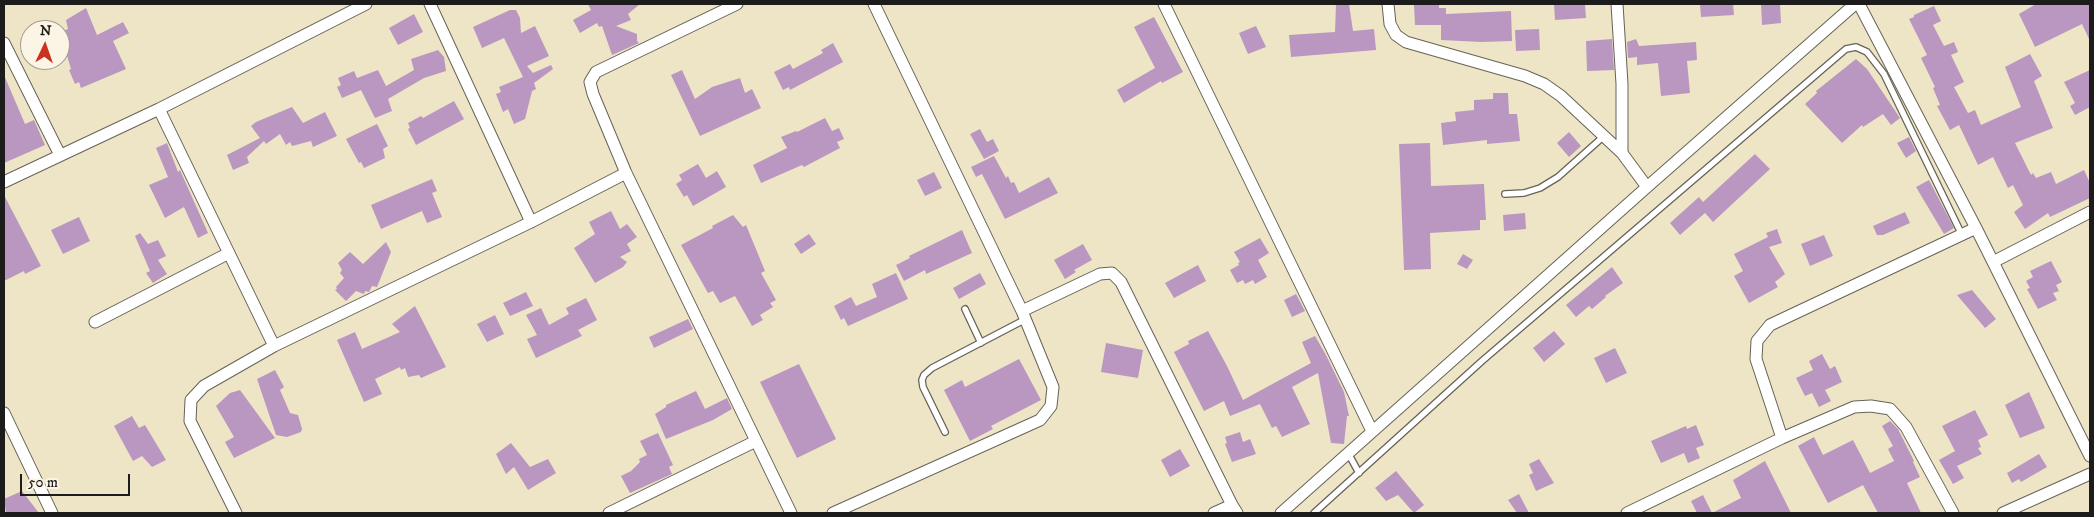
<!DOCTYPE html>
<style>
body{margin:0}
#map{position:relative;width:2094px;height:517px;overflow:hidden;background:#eee5c6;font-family:"IM FELL DW Pica",serif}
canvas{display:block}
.frame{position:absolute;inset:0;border:5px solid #1c1c1c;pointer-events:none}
.north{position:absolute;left:20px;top:20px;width:50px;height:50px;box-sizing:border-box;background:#fcf5e5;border:1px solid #a29e95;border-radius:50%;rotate:3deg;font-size:14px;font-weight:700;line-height:20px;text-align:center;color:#1c1c1c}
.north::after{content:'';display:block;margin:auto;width:18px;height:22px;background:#c8321e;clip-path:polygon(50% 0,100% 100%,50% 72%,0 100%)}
.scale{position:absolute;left:20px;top:474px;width:110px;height:22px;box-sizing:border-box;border:2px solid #1c1c1c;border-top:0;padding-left:6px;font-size:15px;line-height:18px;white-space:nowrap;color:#1c1c1c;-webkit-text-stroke:4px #fcf5e5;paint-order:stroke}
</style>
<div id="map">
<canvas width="2094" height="517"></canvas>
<div class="frame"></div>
<div class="north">N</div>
<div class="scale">50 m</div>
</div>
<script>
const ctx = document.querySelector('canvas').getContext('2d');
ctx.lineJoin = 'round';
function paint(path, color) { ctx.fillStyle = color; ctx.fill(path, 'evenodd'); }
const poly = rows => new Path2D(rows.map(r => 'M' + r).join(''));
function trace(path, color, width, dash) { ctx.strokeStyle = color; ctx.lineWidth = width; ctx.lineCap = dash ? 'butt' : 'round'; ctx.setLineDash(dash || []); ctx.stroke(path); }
const building = poly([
 [588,4,640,4,628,14,631,20,616,26,637,34,637,41,639,43,612,55,602,26,599,27,597,23,580,33,573,20,591,10],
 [1336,4,1349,4,1353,31,1374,29,1376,50,1291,57,1289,35,1335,32],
 [1439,4,1439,8,1446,8,1446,14,1511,11,1512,41,1481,42,1441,40,1441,25,1415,25,1414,5],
 [1554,4,1585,4,1586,18,1555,20],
 [1700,4,1733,4,1734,15,1701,17],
 [1761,4,1780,4,1781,23,1762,25],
 [2036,4,2090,4,2090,41,2082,24,2035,47,2019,14],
 [1934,6,1941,21,1933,25,1944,46,1954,42,1958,52,1951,55,1964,82,1954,87,1968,113,1975,110,1981,125,2021,107,2005,67,2030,54,2042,76,2034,81,2053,128,2015,143,2031,175,2033,173,2036,178,2051,172,2056,184,2084,170,2090,183,2090,198,2050,217,2048,213,2025,229,2014,212,2023,205,2013,185,2008,188,1993,157,1978,165,1959,125,1950,130,1937,106,1940,105,1933,88,1935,87,1921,58,1927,55,1909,19,1914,17,1914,15],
 [86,8,97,35,123,22,129,33,113,41,126,69,81,88,79,82,75,84,69,70,71,69,60,32,68,29,66,20],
 [510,10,516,10,520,18,521,33,535,26,549,56,527,66,533,73,551,65,553,69,534,83,536,89,532,91,525,119,514,124,508,109,503,112,496,94,501,92,499,87,523,77,504,38,482,48,473,27],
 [414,14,423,32,398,45,389,28],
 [1154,17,1183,72,1162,83,1161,81,1124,103,1117,90,1155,68,1134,27],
 [1256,26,1266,47,1248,54,1239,33],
 [1539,29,1540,50,1516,51,1515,30],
 [1612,39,1614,70,1587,71,1586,41],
 [1636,39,1639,46,1696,42,1697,60,1687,61,1690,93,1661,96,1658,63,1637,65,1637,57,1628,58,1627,42],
 [833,43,843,62,790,90,789,87,783,90,774,72,790,64,793,69,823,53,821,50],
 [438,50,444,57,446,71,424,78,388,99,392,111,375,118,361,90,342,98,337,87,341,85,338,78,354,71,357,78,378,70,386,86,414,70,411,59],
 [1856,59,1867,69,1900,118,1891,125,1883,114,1863,127,1862,125,1842,143,1805,104,1817,93,1816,91],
 [682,70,695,99,712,87,740,78,745,93,752,89,761,108,700,136,671,75],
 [2090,70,2090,107,2075,115,2070,106,2075,103,2064,82],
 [4,75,25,124,34,120,45,145,4,163],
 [1493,93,1508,93,1509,114,1517,114,1520,141,1487,144,1487,140,1443,145,1441,123,1456,121,1455,112,1474,110,1474,100,1493,99],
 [454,101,464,119,416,145,408,129,410,128,408,123,421,116,423,118],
 [292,107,303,123,325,112,337,136,313,147,311,141,292,146,290,142,286,145,280,134,266,144,264,141,247,157,249,163,233,170,227,155,260,138,251,126,256,122],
 [825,118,832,131,839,128,844,139,837,142,840,148,804,167,802,165,761,183,753,165,787,148,781,137,796,131,797,132],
 [377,124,388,146,383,149,385,158,364,168,361,162,359,163,346,139],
 [980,129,987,142,993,139,999,151,984,159,970,134],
 [1569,132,1581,146,1569,157,1557,143],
 [1909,137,1916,151,1906,158,1897,143],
 [167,143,178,172,180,170,208,233,198,238,184,207,165,218,149,185,168,177,156,148],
 [1430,143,1431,186,1484,184,1486,220,1480,220,1480,230,1430,233,1431,269,1404,270,1399,144],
 [1755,154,1770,169,1713,222,1705,213,1680,235,1670,223,1699,197,1703,202],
 [994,156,1006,178,1008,176,1011,183,1014,182,1019,193,1049,177,1058,193,1005,219,982,174,976,177,971,167],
 [698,164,706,178,717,171,726,187,693,206,687,195,684,197,676,184,682,180,679,175],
 [934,172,942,188,925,196,917,180],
 [432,179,437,191,432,193,442,217,427,223,422,211,381,229,371,205],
 [1929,180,1954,228,1944,234,1916,187],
 [4,195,41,266,25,274,24,271,4,281],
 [611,211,620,229,627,224,637,237,627,244,631,251,620,257,627,262,623,267,595,283,574,248,595,234,589,222],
 [1905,212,1910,223,1883,235,1877,235,1873,226],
 [1525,213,1526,229,1504,231,1503,215],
 [733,215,743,227,746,225,765,271,761,273,776,300,770,303,773,307,760,315,763,320,752,326,735,296,720,303,713,291,708,293,681,245,713,228,712,226],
 [79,217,90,241,63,254,51,230],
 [1777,229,1782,243,1769,247,1785,274,1775,282,1778,287,1749,303,1734,276,1743,271,1734,254,1768,237,1766,233],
 [962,230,972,253,926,274,925,270,904,281,896,265,910,258,909,256],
 [140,233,148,244,158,240,166,256,158,260,167,274,153,283,146,273,150,271,135,236],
 [809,234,816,244,801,254,794,244],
 [1824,235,1833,256,1810,266,1801,244],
 [1260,238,1269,253,1258,260,1267,277,1255,284,1253,280,1245,284,1243,280,1237,283,1230,270,1239,265,1238,263,1240,262,1234,252],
 [386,242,391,252,377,287,372,286,369,292,365,291,364,294,356,291,346,301,335,290,337,289,336,287,344,278,340,273,342,270,338,263,350,252,363,264],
 [1083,244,1092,260,1074,270,1076,272,1065,279,1054,260],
 [1463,254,1473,260,1467,269,1457,264],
 [2051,261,2062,282,2056,285,2059,291,2053,293,2057,300,2038,309,2027,289,2030,288,2026,281,2033,277,2030,271],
 [1198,265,1206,281,1174,298,1165,283],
 [1612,267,1623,283,1605,296,1606,297,1592,309,1589,306,1576,317,1566,305],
 [896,273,908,299,848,326,844,318,841,320,834,306,851,297,856,306,877,297,872,284],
 [980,273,986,284,959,299,953,288],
 [1972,290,1996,319,1985,328,1957,295],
 [526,292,533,306,510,316,503,303],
 [1296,294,1305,311,1292,317,1284,300],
 [586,298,597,320,578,330,582,336,536,358,527,339,537,335,526,315,541,308,549,325,569,314,566,308],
 [415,306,446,367,421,378,419,375,408,377,405,368,401,370,400,367,375,379,382,394,364,402,337,340,355,332,362,349,400,332,392,324],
 [495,315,504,334,487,342,477,324],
 [688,319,693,329,654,348,649,337],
 [1208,331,1227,366,1243,400,1311,363,1302,342,1315,336,1326,355,1344,392,1349,416,1347,416,1344,444,1331,443,1318,373,1292,387,1310,424,1282,437,1276,426,1272,428,1260,404,1230,416,1224,401,1204,411,1174,352,1189,344,1188,341],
 [1554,331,1565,344,1544,362,1533,348],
 [1106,343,1143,350,1138,378,1101,372],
 [1615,348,1627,373,1606,383,1594,358],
 [1822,354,1830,369,1835,366,1842,382,1825,390,1831,401,1819,407,1812,393,1805,396,1796,378,1813,370,1809,361],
 [1019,359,1041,400,991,426,993,429,970,441,944,390,962,380,965,387],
 [799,364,836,439,797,458,760,382],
 [275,370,284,387,280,390,290,413,298,415,302,429,301,432,287,437,276,435,257,379],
 [240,390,275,438,234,458,225,442,234,437,216,406,230,393],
 [696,391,705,409,727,398,732,409,713,420,666,439,655,414,666,407,666,405],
 [2029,392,2045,428,2020,438,2005,405],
 [1975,410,1988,435,1978,440,1981,447,1978,448,1982,454,1957,466,1964,478,1953,484,1939,460,1955,451,1942,426],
 [132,416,139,428,145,425,166,460,152,467,142,456,133,461,114,426],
 [1890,421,1898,429,1914,461,1913,462,1920,477,1907,483,1921,513,1878,513,1863,485,1828,503,1798,446,1814,437,1823,455,1853,440,1870,473,1894,461,1888,449,1893,446,1882,426],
 [1696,425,1704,445,1696,448,1700,458,1688,463,1684,453,1661,463,1651,441,1686,426,1687,429],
 [1240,432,1243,442,1250,439,1256,454,1232,462,1225,444,1227,443,1225,437],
 [658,433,673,465,669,467,672,474,630,493,621,476,631,471,640,462,639,459,647,455,640,441],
 [511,443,530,467,548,459,556,473,528,490,514,467,506,474,496,454],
 [1180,449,1190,466,1170,477,1161,460],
 [2039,454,2047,467,2021,482,2019,479,2012,483,2007,473],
 [1539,459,1554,483,1536,491,1529,475,1533,473,1529,464],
 [1765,461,1791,513,1697,513,1691,501,1703,495,1712,513,1741,498,1733,480],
 [1396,471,1424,505,1414,513,1398,495,1386,501,1375,488],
 [22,491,39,513,6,513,4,499],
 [1519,494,1529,513,1517,513,1508,500]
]);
const service = poly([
 [1505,194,1524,193,1540,188,1558,177,1604,136],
 [965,309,981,343],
 [945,432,923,387,922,380,924,375,932,368,1026,319],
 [1348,453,1359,473],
 [1314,513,1482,361,1846,49,1856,47,1867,52,1884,74,1962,235]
]);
const minor = poly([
 [430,4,531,222],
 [737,4,596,72,590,82,593,94,626,173,791,513],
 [1164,4,1372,431],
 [1388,4,1390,24,1396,35,1406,42,1525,76,1544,84,1561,96,1622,153,1647,187],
 [1617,4,1622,84,1622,153],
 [1859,4,1976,228,2090,456],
 [4,43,60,155],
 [159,109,274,346],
 [4,182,159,109,366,4],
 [1993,262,2090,212],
 [1022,311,1100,274,1112,273,1121,282,1232,505],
 [95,322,229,253],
 [4,413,52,513],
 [1782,438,1854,407,1871,406,1890,409,1906,427,1953,513],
 [236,513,190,421,191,400,204,386,274,346,531,222,626,173],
 [609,513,756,441],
 [833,513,1040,420,1051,406,1053,387,1022,311,874,4],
 [1214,513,1232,505,1237,513],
 [1281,513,1647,187,1855,4],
 [1627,513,1782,438,1756,359,1757,341,1770,325,1976,228],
 [2003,513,2090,474]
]);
paint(building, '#ba97c1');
trace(service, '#666258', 8);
trace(minor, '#666258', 13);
trace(service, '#fff', 5.5);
trace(minor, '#fff', 11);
</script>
